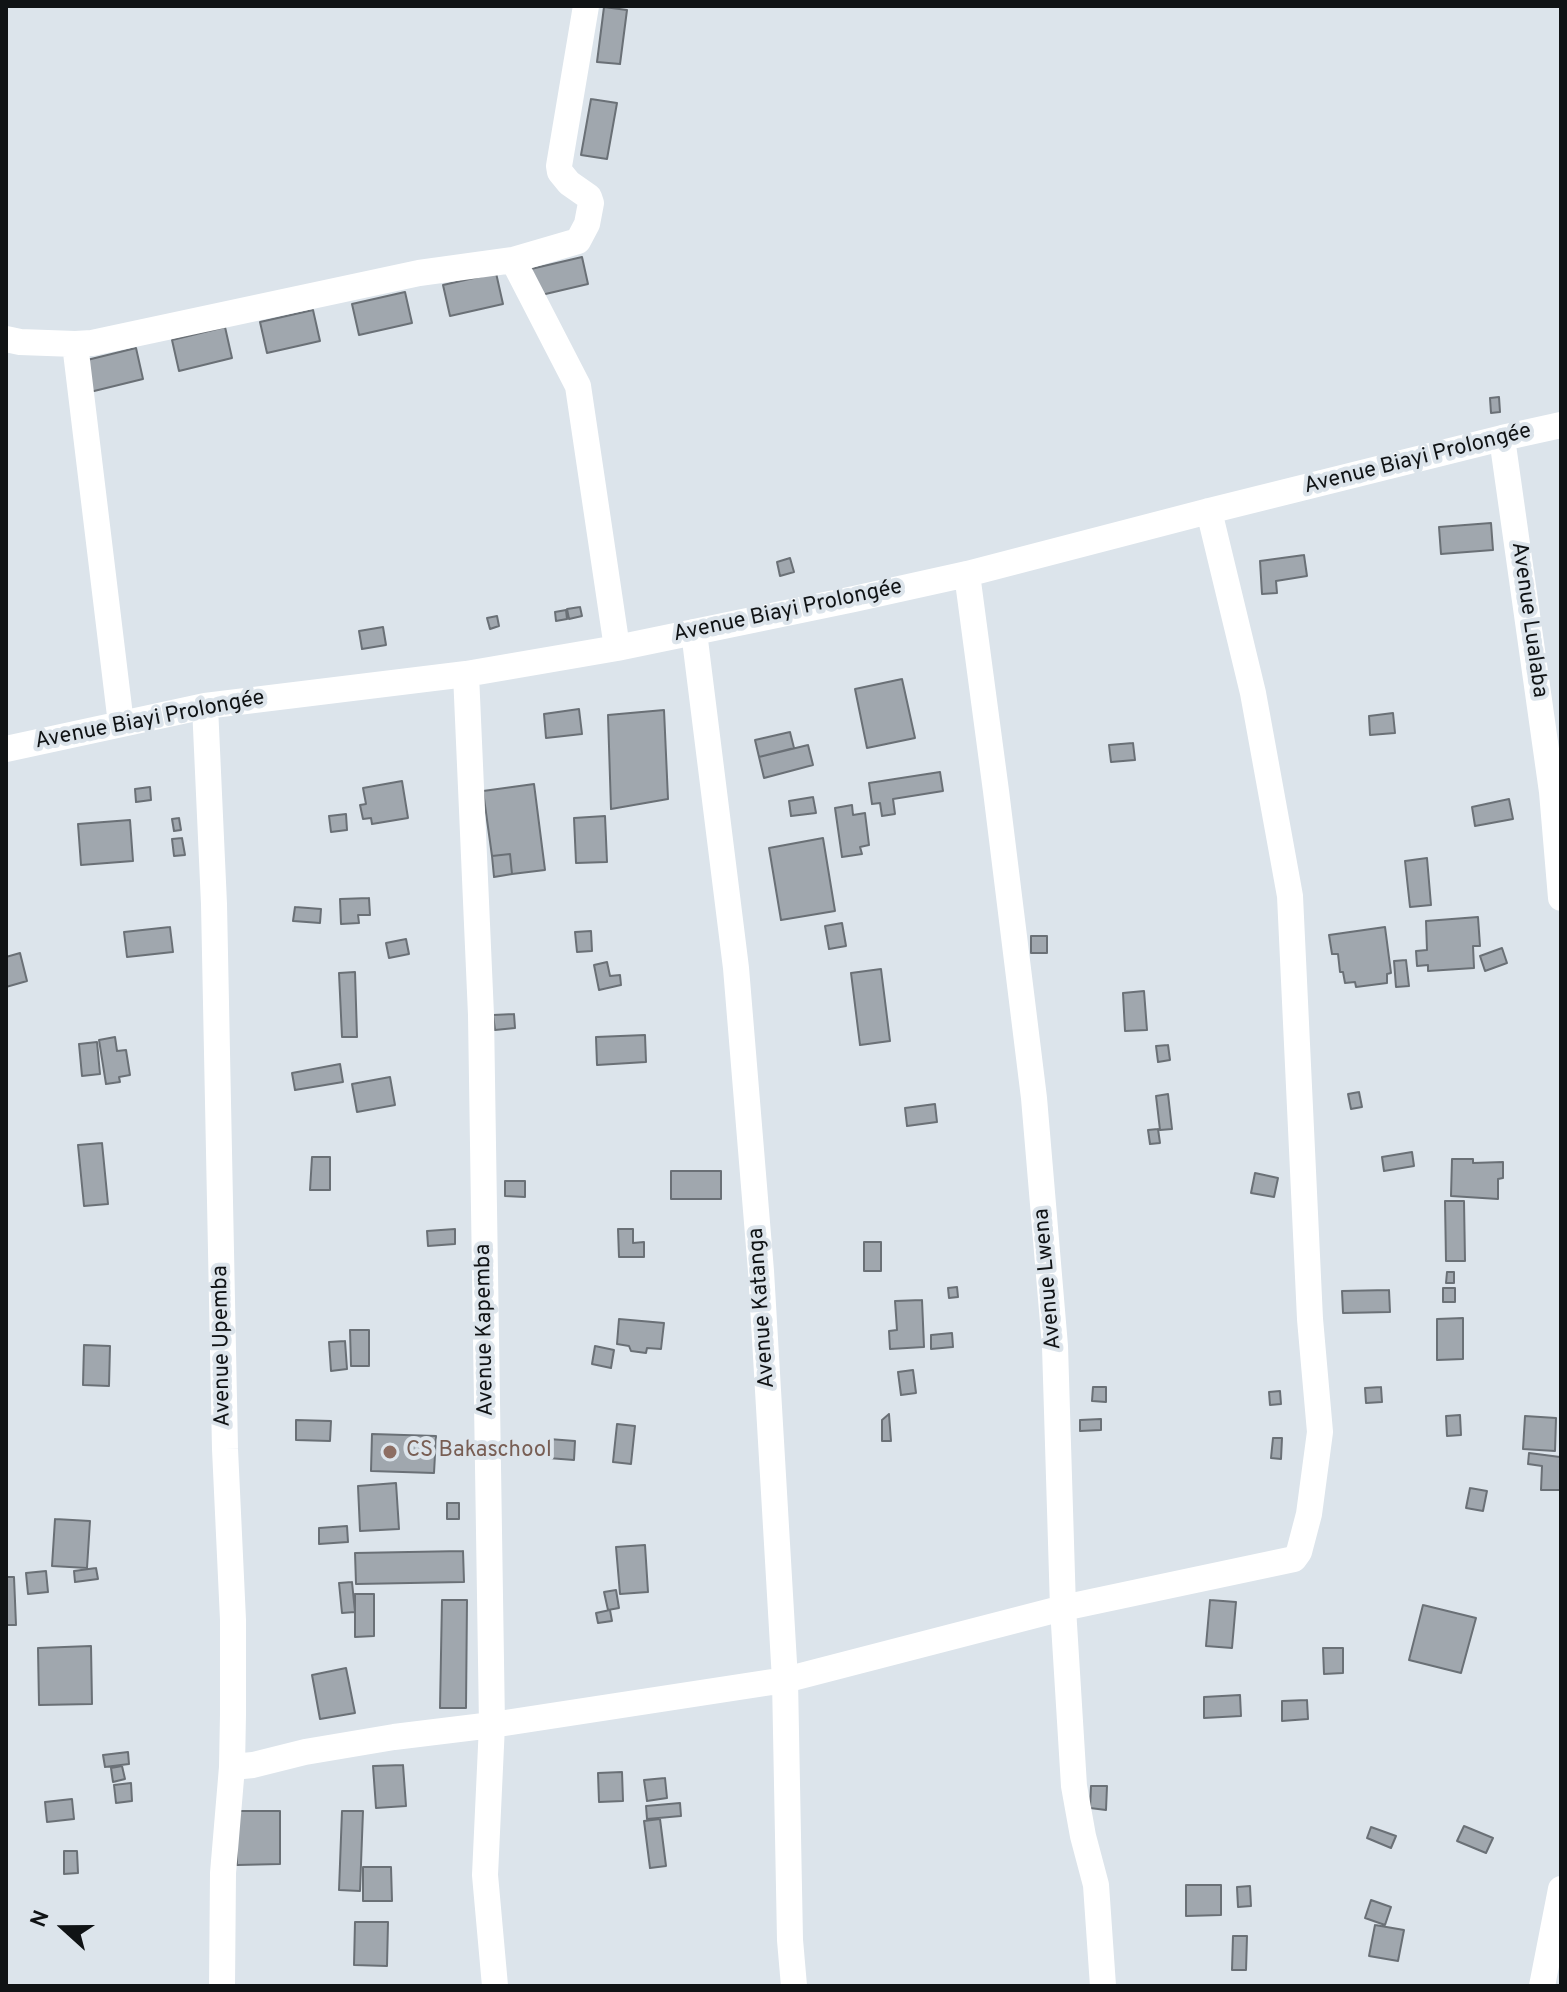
<!DOCTYPE html>
<meta charset="utf-8">
<style>
body{margin:0}
#map{position:relative;width:1567px;height:1992px;overflow:hidden;background:#dce4eb;font-family:Overpass,sans-serif}
canvas{display:block}
.frame{position:absolute;inset:0;border:8px solid #101315;pointer-events:none}
.north{position:absolute;left:24px;top:1888px;width:80px;height:80px;-webkit-text-stroke:6px #dce4eb;paint-order:stroke;rotate:291deg;font-size:22px;font-weight:700;line-height:32px;text-align:center;color:#101315}
.north::after{content:'';display:block;margin:auto;width:28px;height:36px;background:#101315;clip-path:polygon(50% 0,100% 100%,50% 72%,0 100%)}
</style>
<div id="map">
<canvas width="1567" height="1992"></canvas>
<div class="frame"></div>
<div class="north">N</div>
</div>
<script>
const ctx = document.querySelector('canvas').getContext('2d');
ctx.lineJoin = 'round';
function paint(path, color) { ctx.fillStyle = color; ctx.fill(path, 'evenodd'); }
const poly = rows => new Path2D(rows.map(r => 'M' + r).join(''));
function trace(path, color, width, dash) { ctx.strokeStyle = color; ctx.lineWidth = width; ctx.lineCap = dash ? 'butt' : 'round'; ctx.setLineDash(dash || []); ctx.stroke(path); }
function drawText(font, color, halo, rows, align = 'center') {
  ctx.font = font + ' Overpass,sans-serif'; ctx.lineWidth = 8; ctx.setLineDash([]); ctx.textBaseline = 'middle'; ctx.strokeStyle = halo; ctx.fillStyle = color; for (const [text, x, y, turn = 0] of rows) {
    ctx.save(); ctx.translate(x, y); ctx.rotate((+turn || 0) * Math.PI / 180); ctx.textAlign = isNaN(turn) ? turn : align; if (halo) ctx.strokeText(text, 0, 0); ctx.fillText(text, 0, 0); ctx.restore();
  }
}
const building = poly([
 [604,7,627,10,620,64,597,62,604,7],
 [591,99,617,103,607,159,581,155,591,99],
 [582,257,588,284,537,296,531,269,582,257],
 [496,273,503,304,450,316,443,285,496,273],
 [405,292,412,323,359,335,352,304,405,292],
 [313,310,320,341,267,353,260,322,313,310],
 [225,327,232,358,179,371,172,340,225,327],
 [136,348,143,379,90,392,83,361,136,348],
 [1499,397,1500,412,1491,413,1490,398,1499,397],
 [1491,523,1493,550,1441,554,1439,527,1491,523],
 [1304,555,1307,576,1276,581,1277,593,1262,594,1260,561,1304,555],
 [790,558,794,572,780,576,777,562,790,558],
 [580,607,582,616,569,619,567,609,580,607],
 [566,610,567,619,556,621,555,612,566,610],
 [497,616,499,626,490,629,487,618,497,616],
 [383,627,386,645,362,649,359,631,383,627],
 [902,679,915,738,867,748,855,689,902,679],
 [579,709,582,734,546,738,544,714,579,709],
 [664,710,668,799,611,809,608,715,664,710],
 [1393,713,1395,733,1370,735,1369,716,1393,713],
 [790,732,794,748,759,757,755,740,790,732],
 [1133,743,1135,760,1111,762,1109,745,1133,743],
 [808,745,813,765,764,778,759,757,808,745],
 [940,772,943,791,893,799,895,814,882,816,880,803,872,804,869,783,940,772],
 [402,781,408,818,372,824,371,818,363,819,360,805,366,804,363,788,402,781],
 [534,784,545,870,512,874,510,854,492,856,483,791,534,784],
 [150,787,151,800,136,802,135,789,150,787],
 [813,797,816,813,791,816,789,801,813,797],
 [1509,799,1513,819,1475,826,1472,807,1509,799],
 [852,805,853,815,865,813,869,845,860,847,862,854,842,857,835,808,852,805],
 [346,814,347,830,331,832,329,816,346,814],
 [605,816,607,862,576,863,574,818,605,816],
 [179,818,181,830,174,831,172,819,179,818],
 [130,820,133,861,81,865,78,824,130,820],
 [182,838,185,855,174,856,172,839,182,838],
 [823,838,835,911,781,920,769,848,823,838],
 [510,854,512,874,494,877,492,856,510,854],
 [1427,858,1431,905,1410,907,1405,861,1427,858],
 [369,898,370,915,358,915,359,923,341,924,340,899,369,898],
 [295,907,321,909,320,923,293,921,295,907],
 [1478,917,1480,946,1473,946,1474,968,1428,971,1428,965,1417,966,1416,951,1427,950,1426,921,1478,917],
 [842,923,846,946,829,949,825,926,842,923],
 [170,927,173,952,127,957,124,932,170,927],
 [1385,927,1391,973,1387,974,1387,983,1356,987,1355,982,1345,983,1343,972,1340,972,1338,954,1332,954,1329,935,1385,927],
 [591,931,592,951,577,952,575,932,591,931],
 [1031,936,1047,936,1047,953,1031,953,1031,936],
 [406,939,409,954,389,958,386,943,406,939],
 [1502,948,1507,963,1485,971,1480,956,1502,948],
 [20,953,27,981,6,987,6,957,20,953],
 [1406,960,1409,986,1396,987,1394,961,1406,960],
 [607,962,610,976,620,975,621,985,599,990,594,965,607,962],
 [881,969,890,1041,860,1045,851,973,881,969],
 [355,972,357,1037,342,1037,339,973,355,972],
 [1144,991,1147,1030,1125,1031,1123,993,1144,991],
 [514,1014,515,1028,495,1030,493,1015,514,1014],
 [645,1035,646,1062,597,1065,596,1037,645,1035],
 [115,1037,117,1051,126,1050,130,1075,119,1077,120,1082,106,1084,99,1040,115,1037],
 [97,1042,100,1074,82,1076,79,1044,97,1042],
 [1168,1045,1170,1060,1158,1062,1156,1046,1168,1045],
 [340,1064,343,1082,295,1090,292,1073,340,1064],
 [390,1077,395,1105,357,1112,352,1084,390,1077],
 [1359,1092,1362,1107,1351,1109,1348,1094,1359,1092],
 [1168,1094,1172,1129,1160,1130,1156,1096,1168,1094],
 [935,1104,937,1122,907,1126,905,1108,935,1104],
 [1158,1129,1160,1143,1150,1144,1148,1130,1158,1129],
 [102,1143,108,1204,84,1206,78,1145,102,1143],
 [1412,1152,1414,1166,1384,1171,1382,1157,1412,1152],
 [312,1157,330,1157,330,1190,310,1190,312,1157],
 [1452,1159,1473,1159,1473,1163,1503,1162,1503,1178,1498,1179,1498,1199,1451,1196,1452,1159],
 [671,1171,721,1171,721,1199,671,1199,671,1171],
 [1255,1173,1278,1178,1274,1197,1251,1193,1255,1173],
 [505,1181,525,1181,525,1197,505,1196,505,1181],
 [1445,1201,1464,1201,1465,1261,1446,1261,1445,1201],
 [455,1229,455,1244,428,1246,427,1231,455,1229],
 [618,1229,633,1229,633,1243,644,1242,644,1257,619,1257,618,1229],
 [864,1242,881,1242,881,1271,864,1271,864,1242],
 [1447,1272,1454,1272,1454,1283,1446,1283,1447,1272],
 [957,1287,958,1297,949,1298,948,1288,957,1287],
 [1443,1288,1455,1288,1455,1302,1443,1302,1443,1288],
 [1389,1290,1390,1312,1343,1313,1342,1291,1389,1290],
 [922,1300,924,1347,890,1349,889,1331,897,1330,895,1301,922,1300],
 [1463,1318,1463,1359,1437,1360,1437,1319,1463,1318],
 [619,1319,664,1323,661,1349,647,1348,646,1353,631,1351,629,1346,617,1344,619,1319],
 [350,1330,369,1330,369,1366,351,1366,350,1330],
 [952,1333,953,1347,931,1349,931,1335,952,1333],
 [345,1341,347,1369,331,1371,329,1342,345,1341],
 [84,1345,110,1346,109,1386,83,1385,84,1345],
 [595,1346,614,1350,611,1368,592,1364,595,1346],
 [913,1370,916,1393,901,1395,898,1372,913,1370],
 [1093,1387,1106,1387,1106,1402,1092,1401,1093,1387],
 [1381,1387,1382,1402,1366,1403,1365,1388,1381,1387],
 [1280,1391,1281,1404,1270,1405,1269,1392,1280,1391],
 [889,1414,891,1441,882,1441,882,1420,889,1414],
 [1460,1415,1461,1435,1447,1436,1446,1416,1460,1415],
 [1525,1416,1556,1418,1555,1451,1523,1449,1525,1416],
 [1101,1419,1101,1430,1080,1431,1080,1420,1101,1419],
 [296,1420,331,1421,330,1441,296,1440,296,1420],
 [617,1424,635,1426,631,1464,613,1462,617,1424],
 [372,1434,436,1436,434,1473,371,1471,372,1434],
 [1273,1438,1282,1438,1281,1459,1271,1458,1273,1438],
 [549,1439,575,1441,574,1460,548,1458,549,1439],
 [1529,1453,1560,1457,1561,1490,1541,1490,1542,1466,1528,1464,1529,1453],
 [396,1483,399,1529,360,1531,358,1486,396,1483],
 [1470,1488,1487,1491,1483,1511,1466,1508,1470,1488],
 [447,1503,459,1503,459,1519,447,1519,447,1503],
 [55,1519,90,1521,87,1568,52,1566,55,1519],
 [347,1526,348,1542,319,1544,319,1528,347,1526],
 [645,1545,648,1592,620,1594,616,1547,645,1545],
 [463,1551,464,1582,356,1584,355,1553,463,1551],
 [96,1568,98,1579,75,1582,74,1571,96,1568],
 [46,1571,48,1592,28,1594,26,1573,46,1571],
 [6,1577,14,1577,16,1625,6,1625,6,1577],
 [352,1582,355,1612,342,1613,339,1583,352,1582],
 [616,1590,619,1608,608,1610,604,1592,616,1590],
 [355,1594,374,1594,374,1636,355,1637,355,1594],
 [442,1600,467,1600,466,1708,440,1708,442,1600],
 [1210,1600,1236,1602,1232,1648,1206,1646,1210,1600],
 [1423,1605,1476,1618,1461,1673,1409,1660,1423,1605],
 [610,1610,612,1621,598,1623,596,1613,610,1610],
 [91,1646,92,1704,39,1705,38,1648,91,1646],
 [1323,1648,1343,1648,1343,1673,1324,1674,1323,1648],
 [346,1668,355,1713,320,1719,312,1675,346,1668],
 [1240,1695,1241,1716,1204,1718,1204,1697,1240,1695],
 [1307,1700,1308,1719,1282,1721,1282,1701,1307,1700],
 [128,1752,129,1764,105,1767,103,1755,128,1752],
 [403,1765,406,1806,376,1808,373,1766,403,1765],
 [122,1766,125,1779,113,1782,111,1768,122,1766],
 [622,1772,623,1801,599,1802,598,1773,622,1772],
 [665,1778,667,1798,647,1801,644,1780,665,1778],
 [131,1783,132,1801,116,1803,114,1785,131,1783],
 [1091,1786,1107,1786,1106,1810,1090,1808,1091,1786],
 [72,1799,74,1819,47,1822,45,1802,72,1799],
 [680,1803,681,1816,647,1819,646,1806,680,1803],
 [236,1811,280,1811,280,1864,237,1865,236,1811],
 [342,1811,363,1811,360,1891,339,1890,342,1811],
 [660,1819,666,1866,650,1868,644,1821,660,1819],
 [1464,1826,1493,1838,1486,1853,1457,1841,1464,1826],
 [1371,1827,1396,1836,1391,1848,1367,1838,1371,1827],
 [64,1851,77,1851,78,1873,64,1874,64,1851],
 [363,1867,391,1867,392,1901,363,1901,363,1867],
 [1186,1885,1221,1885,1221,1915,1186,1916,1186,1885],
 [1250,1886,1251,1906,1238,1907,1237,1887,1250,1886],
 [1371,1900,1391,1907,1385,1925,1365,1918,1371,1900],
 [355,1922,388,1922,387,1966,354,1965,355,1922],
 [1375,1925,1404,1930,1398,1961,1369,1956,1375,1925],
 [1233,1936,1247,1936,1246,1970,1232,1970,1233,1936]
]);
const minor = poly([
 [513,260,578,386,617,648],
 [6,339,20,342,75,344,92,343,419,273,513,260,578,241,587,224,591,203,589,197,569,183,560,172,559,166,586,6],
 [75,344,121,724],
 [1502,438,1552,792,1561,898],
 [967,574,996,791,1034,1098,1055,1346,1063,1608,1074,1786,1083,1836,1096,1885,1103,1986],
 [694,632,736,968,761,1271,785,1680,790,1940,794,1986],
 [466,674,481,1015,492,1725,485,1875,495,1986],
 [205,706,214,904,225,1449,233,1620,233,1714,232,1767,223,1873,222,1986],
 [6,749,205,706,466,674,617,648,854,599,967,574,1209,511,1502,438,1561,425],
 [232,1767,253,1765,305,1752,394,1737,492,1725,785,1680,1063,1608,1294,1559,1299,1552,1309,1514,1320,1432,1310,1319,1290,896,1253,693,1209,511],
 [1542,1986,1561,1889]
]);
const markers = [
 [390,1452,8,"#8d6e63"]
];
const streetNames = [
 ["Avenue Biayi Prolongée",1418,460,-14],
 ["Avenue Biayi Prolongée",788,612,-12],
 ["Avenue Lualaba",1528,620,82],
 ["Avenue Biayi Prolongée",150,721,-11],
 ["Avenue Lwena",1049,1279,-95],
 ["Avenue Katanga",763,1308,-94],
 ["Avenue Kapemba",486,1330,-91],
 ["Avenue Upemba",223,1346,-91]
];
const educationNames = [
 ["CS Bakaschool",406,1452]
];
paint(building, '#a0a7ae');
trace(building, '#6a7076', 2);
trace(minor, '#fff', 26);
for (const [x, y, r, color] of markers) { const dot = new Path2D(); dot.arc(x, y, r, 0, 2 * Math.PI); ctx.fillStyle = color; ctx.fill(dot); trace(dot, '#dce4eb', 3); }
drawText('22px', '#101315', '#dce4eb', streetNames);
drawText('22px', '#785e54', '#dce4eb', educationNames, 'left');
</script>
